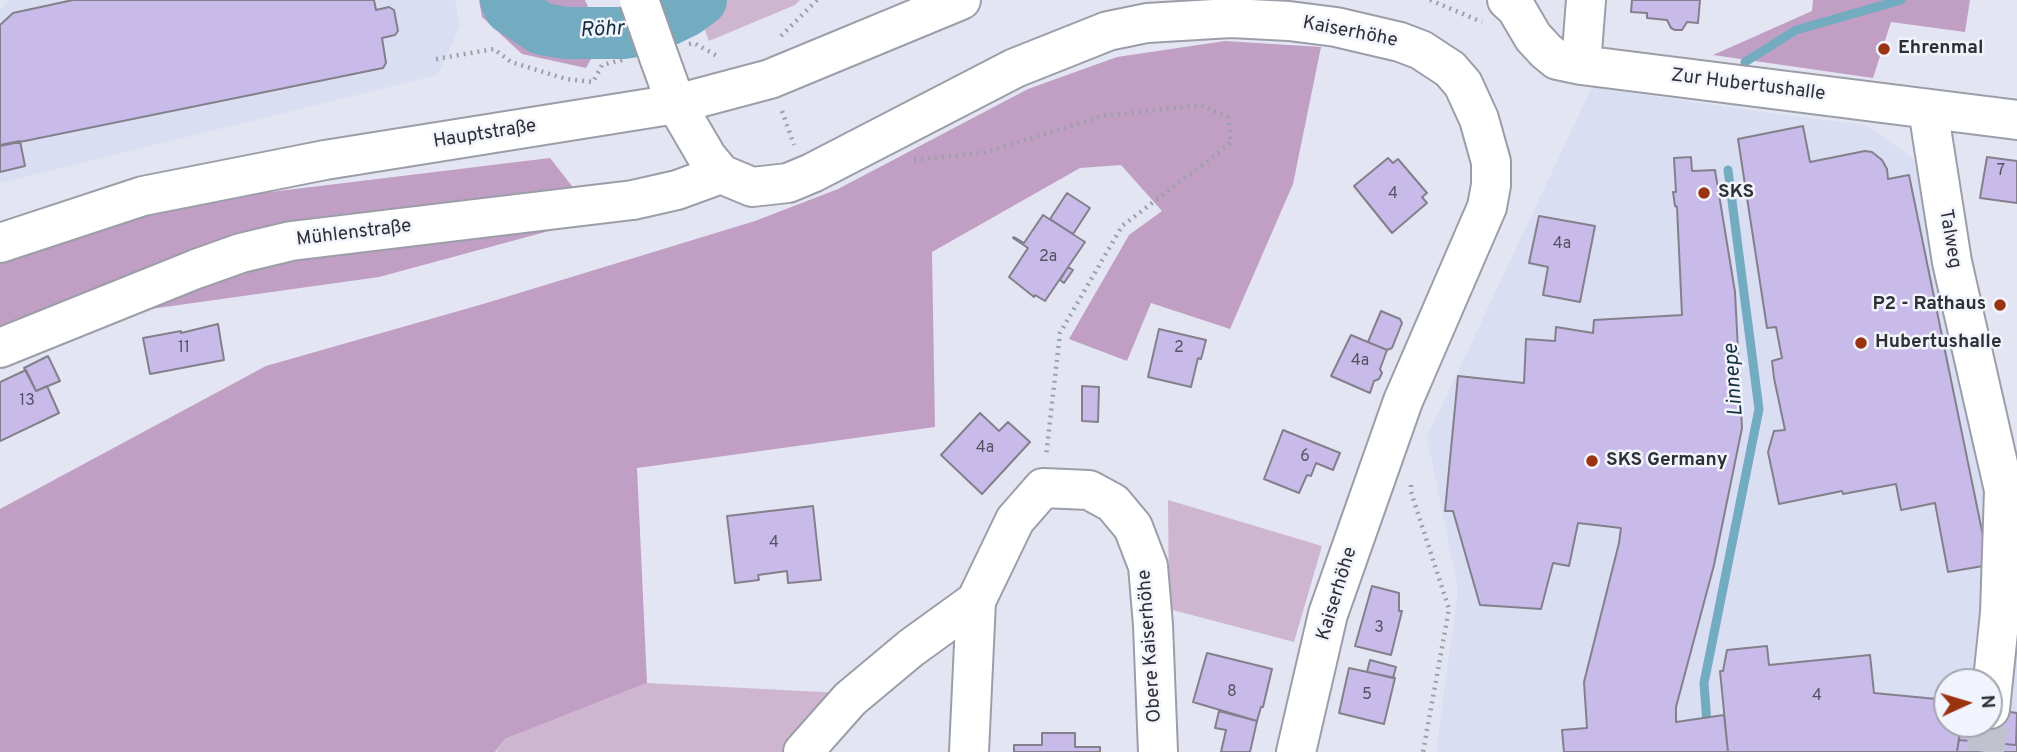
<!DOCTYPE html>
<meta charset="utf-8">
<style>
body{margin:0}
#map{position:relative;width:2017px;height:752px;overflow:hidden;background:#e3e6f2;font-family:Overpass,sans-serif}
canvas{display:block}
.north{position:absolute;left:1933px;top:668px;width:70px;height:70px;box-sizing:border-box;background:#f1f3fd;border:2px solid #a3a5ad;border-radius:50%;rotate:86deg;font-size:19px;font-weight:700;line-height:28px;text-align:center;color:#2f3034}
.north::after{content:'';display:block;margin:auto;width:24px;height:32px;background:#9a3310;clip-path:polygon(50% 0,100% 100%,50% 72%,0 100%)}
</style>
<div id="map">
<canvas width="2017" height="752"></canvas>
<div class="north">N</div>
</div>
<script>
const ctx = document.querySelector('canvas').getContext('2d');
ctx.lineJoin = 'round';
function paint(path, color) { ctx.fillStyle = color; ctx.fill(path, 'evenodd'); }
const poly = rows => new Path2D(rows.map(r => 'M' + r).join(''));
function trace(path, color, width, dash) { ctx.strokeStyle = color; ctx.lineWidth = width; ctx.lineCap = dash ? 'butt' : 'round'; ctx.setLineDash(dash || []); ctx.stroke(path); }
function drawText(font, color, halo, rows, align = 'center') {
  ctx.font = font + ' Overpass,sans-serif'; ctx.lineWidth = 5; ctx.setLineDash([]); ctx.textBaseline = 'middle'; ctx.strokeStyle = halo; ctx.fillStyle = color; for (const [text, x, y, turn = 0] of rows) {
    ctx.save(); ctx.translate(x, y); ctx.rotate((+turn || 0) * Math.PI / 180); ctx.textAlign = isNaN(turn) ? turn : align; if (halo) ctx.strokeText(text, 0, 0); ctx.fillText(text, 0, 0); ctx.restore();
  }
}
const built = poly([
 [9,0,455,0,460,26,438,75,0,183,0,10],
 [1592,87,1746,110,1866,125,1913,158,1988,491,2017,502,2017,752,1436,752,1458,589,1427,437],
 [1947,682,1989,682,1989,724,1947,724]
]);
const green = poly([
 [694,0,800,0,795,5,709,41],
 [1168,500,1322,546,1294,642,1169,609],
 [647,683,842,693,783,752,496,752,505,739]
]);
const forest = poly([
 [479,0,585,0,592,16,596,50,586,68,522,54,482,17],
 [1813,0,1970,0,1965,32,1891,22,1873,78,1713,55,1812,11],
 [1225,41,1321,47,1293,184,1230,329,1151,303,1127,361,1069,339,1129,235,1162,211,1121,165,1080,168,932,252,935,427,637,468,647,683,505,739,495,752,0,752,0,509,266,366,483,304,755,221,838,189,1028,89,1117,57],
 [550,158,597,218,379,277,0,330,0,262,131,219,229,197]
]);
const stream = poly([
 [1745,62,1796,30,1901,0],
 [1709,752,1704,683,1759,409,1728,170]
]);
const river = poly([
 [506,0,510,8,542,29,566,33,623,33,649,29,686,11,701,0]
]);
const building = poly([
 [73,0,374,0,376,10,389,7,394,10,398,31,395,35,382,38,386,63,383,68,0,146,0,25,13,13,73,0],
 [1632,0,1700,0,1698,23,1687,22,1682,30,1675,30,1671,28,1667,20,1647,18,1647,13,1631,12,1632,0],
 [1803,126,1810,162,1865,151,1872,152,1882,160,1887,169,1888,179,1909,175,1989,565,1948,572,1935,503,1901,510,1896,484,1843,494,1842,491,1779,504,1768,452,1774,431,1785,430,1774,378,1772,361,1782,358,1776,327,1767,328,1738,139,1803,126],
 [20,141,25,166,0,172,0,145,20,141],
 [1691,157,1692,171,1715,170,1735,292,1742,428,1714,565,1676,707,1676,722,1724,715,1728,752,1564,752,1562,730,1587,728,1584,682,1619,543,1621,528,1578,523,1569,566,1553,563,1541,609,1480,605,1453,511,1445,511,1458,376,1524,383,1526,339,1555,341,1556,327,1593,333,1594,320,1682,315,1677,207,1675,206,1673,192,1676,192,1674,158,1691,157],
 [1987,157,2017,161,2017,203,1980,198,1987,157],
 [1388,158,1393,163,1398,159,1427,193,1422,197,1427,203,1392,233,1354,186,1388,158],
 [1067,193,1090,208,1073,234,1050,219,1067,193],
 [1043,215,1085,242,1045,301,1035,295,1034,297,1009,277,1028,248,1013,238,1014,237,1024,243,1043,215],
 [1539,216,1595,226,1580,302,1543,295,1548,267,1529,263,1539,216],
 [1068,267,1073,270,1064,283,1060,280,1068,267],
 [1381,311,1400,319,1402,323,1392,348,1387,350,1368,342,1381,311],
 [218,324,224,360,150,374,143,338,181,331,181,333,218,324],
 [1159,329,1206,340,1201,359,1198,358,1191,387,1148,377,1159,329],
 [1351,335,1387,350,1380,369,1382,373,1379,379,1374,381,1370,393,1331,376,1351,335],
 [48,356,60,381,36,391,24,368,48,356],
 [26,370,36,391,47,386,59,413,0,441,0,382,26,370],
 [1082,386,1099,387,1098,422,1082,421,1082,386],
 [980,413,999,431,1008,422,1030,442,982,494,941,455,980,413],
 [1283,430,1340,453,1333,470,1316,463,1311,476,1307,475,1299,493,1264,479,1283,430],
 [813,506,821,580,788,583,787,571,758,575,759,580,735,583,727,516,813,506],
 [1372,586,1399,593,1399,611,1402,611,1391,655,1355,646,1372,586],
 [1767,646,1769,665,1870,655,1874,693,1947,700,1947,724,1961,724,1957,752,1728,752,1720,671,1723,671,1727,650,1767,646],
 [1207,653,1272,669,1263,707,1261,707,1257,721,1193,702,1207,653],
 [1370,660,1396,667,1393,678,1367,672,1370,660],
 [1349,668,1395,678,1384,724,1339,713,1349,668],
 [1989,709,2017,713,2016,745,1959,740,1961,724,1989,724,1989,709],
 [1219,711,1257,721,1250,752,1221,752,1226,730,1215,728,1219,711],
 [1042,733,1075,733,1075,747,1100,747,1100,752,1014,752,1014,745,1042,745,1042,733],
 [2017,735,2017,752,1957,752,1959,740,2016,745,2017,735]
]);
const minorTunnel = poly([
 [1985,752,1989,724]
]);
const path = poly([
 [1430,0,1482,22],
 [781,36,817,0],
 [689,44,694,43,719,57],
 [436,59,494,49,511,62,566,79,593,82,602,65,626,59],
 [782,111,794,145],
 [914,160,987,152,1102,116,1201,105,1228,117,1231,143,1122,226,1060,333,1046,456],
 [1411,485,1411,492,1449,609,1423,752]
]);
const minor = poly([
 [1507,0,1516,8,1533,37,1546,51,1557,60,1581,65,2017,120],
 [659,57,676,104,707,157,721,174,752,187,788,183,812,173,1015,68,1108,31,1147,23,1231,18,1289,21,1336,27,1400,42,1421,50,1450,69,1463,84,1479,119,1491,162,1491,185,1487,207,1477,230,1403,401,1328,614,1296,752],
 [1581,65,1586,0],
 [1928,109,1952,262,2004,490,2000,613,1990,709],
 [0,348,196,269,241,253,291,241,633,200,677,190,721,174],
 [803,752,850,699,911,648,976,601,1015,520,1043,488,1089,490,1113,503,1133,527,1148,566,1153,625,1158,752],
 [969,752,976,601]
]);
const major = poly([
 [0,243,143,196,325,160,676,104,770,79,961,0]
]);
const minorBridge = poly([
 [639,0,659,57]
]);
const markers = [
 [1884,49,7,"#9a3310"],
 [1704,193,7,"#9a3310"],
 [2000,305,7,"#9a3310"],
 [1861,343,7,"#9a3310"],
 [1592,461,7,"#9a3310"]
];
const numberNames = [
 ["7",2001,172],
 ["4",1393,195],
 ["4a",1562,245],
 ["2a",1048,258],
 ["11",184,349],
 ["2",1179,349],
 ["4a",1360,362],
 ["13",27,402],
 ["4a",985,449],
 ["6",1305,458],
 ["4",774,544],
 ["3",1379,629],
 ["8",1232,693],
 ["5",1367,696],
 ["4",1817,697]
];
const streetNames = [
 ["Kaiserhöhe",1350,33,11],
 ["Zur Hubertushalle",1748,86,7],
 ["Hauptstraße",485,135,-9],
 ["Mühlenstraße",354,234,-7],
 ["Talweg",1949,239,80],
 ["Kaiserhöhe",1338,594,-73],
 ["Obere Kaiserhöhe",1151,646,-94]
];
const poiNames = [
 ["Ehrenmal",1898,49],
 ["SKS",1718,193],
 ["P2 - Rathaus",1986,305,"right"],
 ["Hubertushalle",1875,343],
 ["SKS Germany",1606,461]
];
const waterNames = [
 ["Röhr",602,31,-3],
 ["Linnepe",1735,380,-94]
];
paint(built, '#d9def2');
paint(green, '#ceb6d0');
paint(forest, '#c19ec4');
trace(stream, '#73abc1', 9);
trace(river, '#73abc1', 52);
paint(building, '#c8bae9');
trace(building, '#83808b', 2);
trace(minorTunnel, '#bfc2cc', 38, [38, 19]);
trace(minor, '#9b9ea9', 42);
trace(major, '#9b9ea9', 42);
trace(path, '#9ea0a9', 4.5, [2, 5]);
trace(minor, '#fff', 38);
trace(major, '#fff', 38);
trace(minorBridge, '#9b9ea9', 42, []);
trace(minorBridge, '#fff', 38);
for (const [x, y, r, color] of markers) { const dot = new Path2D(); dot.arc(x, y, r, 0, 2 * Math.PI); ctx.fillStyle = color; ctx.fill(dot); trace(dot, '#f1f3fd', 2.5); }
drawText('16px', '#555261', null, numberNames);
drawText('19px', '#2f3034', '#f1f3fd', streetNames);
drawText('bold 19px', '#2f3034', '#f1f3fd', poiNames, 'left');
drawText('italic 21px', '#14303a', '#f1f3fd', waterNames);
</script>
